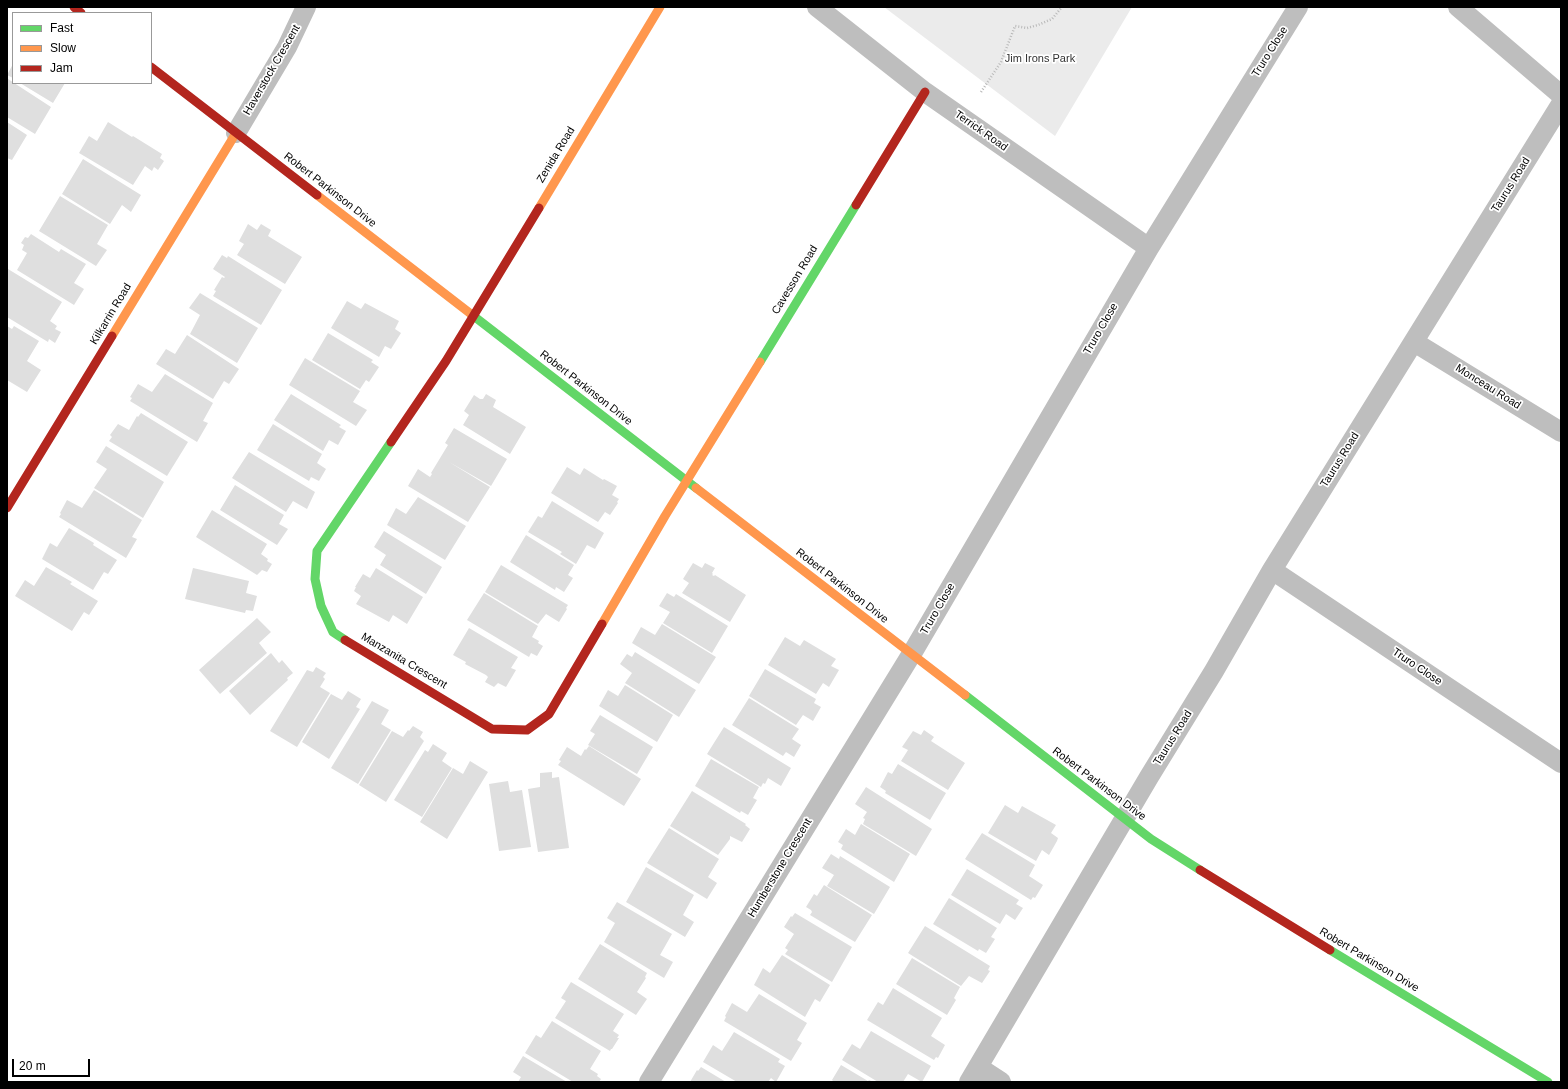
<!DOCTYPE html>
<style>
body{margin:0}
#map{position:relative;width:1568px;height:1089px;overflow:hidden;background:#fff;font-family:Arial,sans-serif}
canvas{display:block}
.frame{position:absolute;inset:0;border:8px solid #000;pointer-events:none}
.legend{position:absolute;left:12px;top:12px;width:140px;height:72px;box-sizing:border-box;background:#fff;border:1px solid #999;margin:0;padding:5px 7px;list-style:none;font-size:12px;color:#000}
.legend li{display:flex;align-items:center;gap:8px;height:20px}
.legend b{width:20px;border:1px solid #999}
.scale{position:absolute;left:12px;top:1059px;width:78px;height:18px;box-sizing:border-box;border:2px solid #000;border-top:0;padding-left:5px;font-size:12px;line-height:14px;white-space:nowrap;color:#000;-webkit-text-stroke:3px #fff;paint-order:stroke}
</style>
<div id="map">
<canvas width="1568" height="1089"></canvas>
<div class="frame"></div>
<ul class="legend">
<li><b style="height:5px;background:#63d668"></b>Fast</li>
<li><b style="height:5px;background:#ff974d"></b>Slow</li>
<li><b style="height:5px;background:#b3261e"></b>Jam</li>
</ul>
<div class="scale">20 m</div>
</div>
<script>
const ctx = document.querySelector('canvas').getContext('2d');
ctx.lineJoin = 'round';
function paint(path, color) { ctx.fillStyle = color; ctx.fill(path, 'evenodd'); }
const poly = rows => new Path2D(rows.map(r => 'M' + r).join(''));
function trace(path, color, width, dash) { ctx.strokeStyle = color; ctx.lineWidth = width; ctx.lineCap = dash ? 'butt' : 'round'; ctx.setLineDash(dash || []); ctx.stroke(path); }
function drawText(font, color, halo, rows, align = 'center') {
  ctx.font = font + ' Arial,sans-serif'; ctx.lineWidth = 3.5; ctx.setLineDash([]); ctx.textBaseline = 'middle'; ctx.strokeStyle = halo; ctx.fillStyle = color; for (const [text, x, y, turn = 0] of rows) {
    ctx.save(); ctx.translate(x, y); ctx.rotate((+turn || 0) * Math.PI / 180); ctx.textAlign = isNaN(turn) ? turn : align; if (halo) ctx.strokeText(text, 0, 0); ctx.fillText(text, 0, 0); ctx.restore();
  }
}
const green = poly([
 [884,7,1132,7,1055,136]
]);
const building = poly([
 [13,64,13,78,7,75],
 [8,79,51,107,35,134,7,117,7,81],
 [20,83,65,83,53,103],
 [7,122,27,135,12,160,7,158],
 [108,122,132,137,133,136,162,154,160,158,164,161,158,170,154,167,152,171,145,166,133,185,79,153,89,136,97,141],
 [83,159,141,195,131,212,122,205,110,224,62,194],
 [60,196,108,225,97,244,107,250,96,266,39,231],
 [248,224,257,230,261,224,271,230,268,236,302,257,285,284,237,255,244,244,239,241],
 [31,234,59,252,61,249,86,264,74,283,84,289,74,305,17,270,27,253,22,250,24,245,21,243,25,237,28,238],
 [222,255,227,258,228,256,282,290,261,325,213,296,216,291,214,290,222,277,224,278,225,277,213,269],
 [8,269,62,302,50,321,57,326,55,329,61,332,55,343,49,339,48,342,7,317],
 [200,293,258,328,237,363,190,334,200,315,189,308],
 [347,301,361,309,365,303,399,321,395,329,401,333,391,349,385,346,379,357,331,328],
 [7,326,12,329,14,326,39,341,27,361,41,370,27,392,7,380],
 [328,333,373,360,371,362,379,367,369,382,366,380,360,389,312,360],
 [187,335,239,369,229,384,224,381,213,399,156,364,166,349,175,354],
 [305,358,360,391,353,402,367,410,356,426,289,385],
 [165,374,213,403,203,421,208,423,197,442,130,401,132,398,130,397,138,384,152,392],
 [291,394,341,425,339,427,346,431,338,445,329,440,323,451,274,420],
 [486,394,496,400,493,407,526,427,510,454,463,425,469,415,464,411,474,395,480,399,483,399],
 [141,413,188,442,167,476,109,441,112,437,110,435,118,424,129,430,137,416,138,417],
 [273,424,322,454,317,463,326,469,319,481,311,477,309,481,257,450],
 [454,428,507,459,491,486,449,462,490,487,468,522,408,486,418,469,430,477,432,474,431,473,448,445,445,443],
 [106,446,164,482,143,518,94,488,107,469,96,462],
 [249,452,315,492,307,509,293,501,286,512,232,478],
 [567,467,580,475,584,468,603,480,604,479,617,486,612,495,619,499,617,502,618,503,610,515,605,512,598,522,551,493],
 [235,485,284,515,279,524,288,529,277,545,220,510],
 [94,490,142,520,132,537,137,539,126,558,59,517,61,514,60,513,67,500,82,508],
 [418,497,466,526,445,560,387,525,396,508,406,514],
 [552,501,604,533,595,549,587,545,576,564,560,554,562,552,528,532,538,516,542,518],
 [212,510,267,544,261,554,268,559,267,561,272,564,267,572,262,570,257,575,196,537],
 [69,528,94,543,93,545,117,560,108,574,104,572,93,590,42,559,50,543,57,547],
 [384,531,442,567,426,594,380,565,386,555,374,547],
 [526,535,574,565,568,575,573,578,564,592,556,587,555,590,510,562],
 [693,563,702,568,705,563,715,568,712,573,713,574,712,575,714,576,715,575,746,595,730,622,682,593,689,583,683,579],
 [501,565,568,605,566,608,567,609,559,622,546,614,538,624,485,592],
 [46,567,72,582,70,584,98,601,89,615,84,612,72,631,15,596,25,580,34,586],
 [193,568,249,581,246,593,257,596,253,611,246,610,245,613,185,599],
 [376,568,423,597,407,624,393,615,389,622,356,604,361,596,354,591,356,587,355,587,363,574,370,578],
 [484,593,538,626,532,637,539,641,538,643,543,646,537,656,531,653,529,657,467,620],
 [667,593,674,597,676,594,728,626,712,653,663,623,670,612,659,606],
 [257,618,271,632,259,643,267,653,220,694,199,670],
 [662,624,716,657,699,684,632,643,641,627,655,635],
 [469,628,518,657,511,668,516,670,506,687,498,683,494,687,485,682,488,677,486,675,465,664,466,662,453,655],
 [785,637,800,646,804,640,836,659,831,666,839,670,829,687,823,683,816,694,768,665],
 [635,652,696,690,679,717,625,683,632,673,620,664,627,654,632,657],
 [271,653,279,663,282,660,293,673,287,678,288,680,250,715,229,691],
 [316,667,326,673,323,677,325,679,320,687,330,693,297,747,270,731,307,670,313,672],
 [765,669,816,699,814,703,821,707,813,721,803,715,796,725,749,696],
 [625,685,673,715,657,742,599,706,608,690,618,696],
 [348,691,361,699,356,707,360,709,329,759,302,742,331,694,342,700],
 [749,698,799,729,792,739,801,745,794,757,786,752,783,756,732,725],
 [372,701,389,710,381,724,391,730,358,784,331,768],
 [600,715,653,747,637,774,588,745,595,734,590,731],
 [413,726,423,732,420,737,424,741,386,802,359,785,392,731,403,737,408,730,409,731],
 [724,727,791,768,781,786,768,778,765,784,763,783,761,787,707,754],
 [924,730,934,737,931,741,965,763,948,790,901,761,908,750,902,747,913,731,921,735],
 [433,744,447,753,442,761,452,768,422,817,394,800,425,750,428,752],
 [589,746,641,779,624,806,558,765,561,761,559,760,567,747,581,756,585,749,586,750],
 [711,759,759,787,753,798,757,800,748,815,741,811,740,813,695,786],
 [470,761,488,772,447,839,420,822,453,768,463,774],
 [898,764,946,793,930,820,885,793,886,791,880,787,888,772,892,774],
 [552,772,552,778,559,777,569,848,538,852,528,789,540,787,540,773],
 [508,781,510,792,522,790,531,847,499,851,489,784],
 [866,787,932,829,916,856,863,824,865,819,863,818,867,812,855,804],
 [692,791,746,824,745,825,750,829,742,842,730,836,730,839,718,855,670,826],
 [1005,805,1018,813,1022,806,1056,825,1051,833,1058,838,1057,841,1049,855,1042,850,1036,861,988,833],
 [861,824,910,854,894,882,841,849,843,845,838,842,846,829,855,835],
 [669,828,719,859,708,877,717,883,707,899,647,863],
 [982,833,1035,865,1029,876,1043,885,1035,898,1033,897,1031,900,965,859],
 [831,854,839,859,840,856,890,887,874,914,827,886,834,875,822,868],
 [646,867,694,895,683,915,694,922,685,937,626,902],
 [967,869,1019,900,1016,904,1023,908,1015,920,1006,914,1000,924,951,895],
 [824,885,872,915,855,942,810,915,812,912,811,910,806,907,814,894,817,896],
 [949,898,997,928,991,937,995,939,986,953,979,949,978,951,933,924],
 [617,902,672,934,660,955,673,962,664,978,604,942,615,923,607,918],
 [795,913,852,947,832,982,785,954,788,950,785,948,794,934,784,927,791,916,792,917],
 [925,926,990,966,988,970,990,971,982,983,969,976,961,986,908,953],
 [600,944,647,973,645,977,646,978,637,992,647,999,636,1015,578,979],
 [782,955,830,985,820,1002,815,999,805,1017,754,985,763,968,770,973],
 [912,958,960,987,954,998,956,1000,947,1015,896,984],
 [571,982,624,1014,613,1031,619,1035,617,1038,619,1038,612,1049,611,1049,610,1051,555,1018,566,1001,561,998],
 [893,988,942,1018,931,1036,945,1045,938,1058,936,1057,934,1060,867,1020,878,1002,883,1005],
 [759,994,807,1023,797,1040,802,1043,791,1061,724,1021,726,1017,725,1016,732,1003,747,1012],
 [552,1021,601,1051,590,1069,598,1074,597,1076,601,1079,599,1082,573,1082,525,1053,536,1035,541,1038],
 [871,1031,931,1066,922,1082,908,1074,903,1082,878,1082,842,1060,852,1044,860,1049],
 [734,1032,780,1059,778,1062,785,1066,776,1082,771,1078,768,1082,737,1082,703,1062,713,1045,722,1051],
 [523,1056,567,1082,518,1082,521,1077,513,1072],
 [841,1065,868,1081,869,1080,873,1082,834,1082,832,1080],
 [701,1067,726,1082,690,1082,697,1070,698,1071]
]);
const path = poly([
 [981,92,1001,62,1015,26,1027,28,1038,25,1052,19,1062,7]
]);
const street = poly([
 [817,7,925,92,1149,248],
 [1458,7,1561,95],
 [236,133,287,47,306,7],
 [1414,342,1561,432],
 [1272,570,1561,763],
 [978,1067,1001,1082],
 [649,1082,911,655,1149,248,1298,7],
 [969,1082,1149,777,1214,671,1272,570,1561,104]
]);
const fast = poly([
 [471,314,696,488],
 [760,362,856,205],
 [345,640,333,632,321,606,315,579,317,551,391,442],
 [965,695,1151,839,1200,870],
 [1330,950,1548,1082]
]);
const slow = poly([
 [317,195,471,314],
 [539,208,660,7],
 [112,336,236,133],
 [696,488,965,695],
 [602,624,665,516,760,362]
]);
const jam = poly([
 [74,7,81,13],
 [151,67,317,195],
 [856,205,925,92],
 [391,442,446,361,539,208],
 [7,508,112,336],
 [345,640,492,729,527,730,549,714,602,624],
 [1200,870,1330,950]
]);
const streetNames = [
 ["Truro Close",1270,52,-58],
 ["Haverstock Crescent",272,70,-60],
 ["Terrick Road",981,131,35],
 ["Zenida Road",556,155,-59],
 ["Taurus Road",1511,185,-58],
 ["Robert Parkinson Drive",330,190,38],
 ["Cavesson Road",795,280,-59],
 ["Kilkarrin Road",111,314,-59],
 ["Truro Close",1101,329,-60],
 ["Monceau Road",1488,387,32],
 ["Robert Parkinson Drive",586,388,38],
 ["Taurus Road",1340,460,-58],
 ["Robert Parkinson Drive",842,586,38],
 ["Truro Close",938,609,-60],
 ["Manzanita Crescent",404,661,31],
 ["Truro Close",1417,667,34],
 ["Taurus Road",1173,738,-58],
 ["Robert Parkinson Drive",1099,784,37],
 ["Humberstone Crescent",780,868,-59],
 ["Robert Parkinson Drive",1369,960,31]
];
const parkNames = [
 ["Jim Irons Park",1040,59]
];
paint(green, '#ebebeb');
paint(building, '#dfdfdf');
trace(path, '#b9b9b9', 2.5, [1, 2]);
trace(street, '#bebebe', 20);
trace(fast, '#63d668', 9);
trace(slow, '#ff974d', 9);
trace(jam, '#b3261e', 9);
drawText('11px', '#000', '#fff', streetNames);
drawText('11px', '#323232', '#fff', parkNames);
</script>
